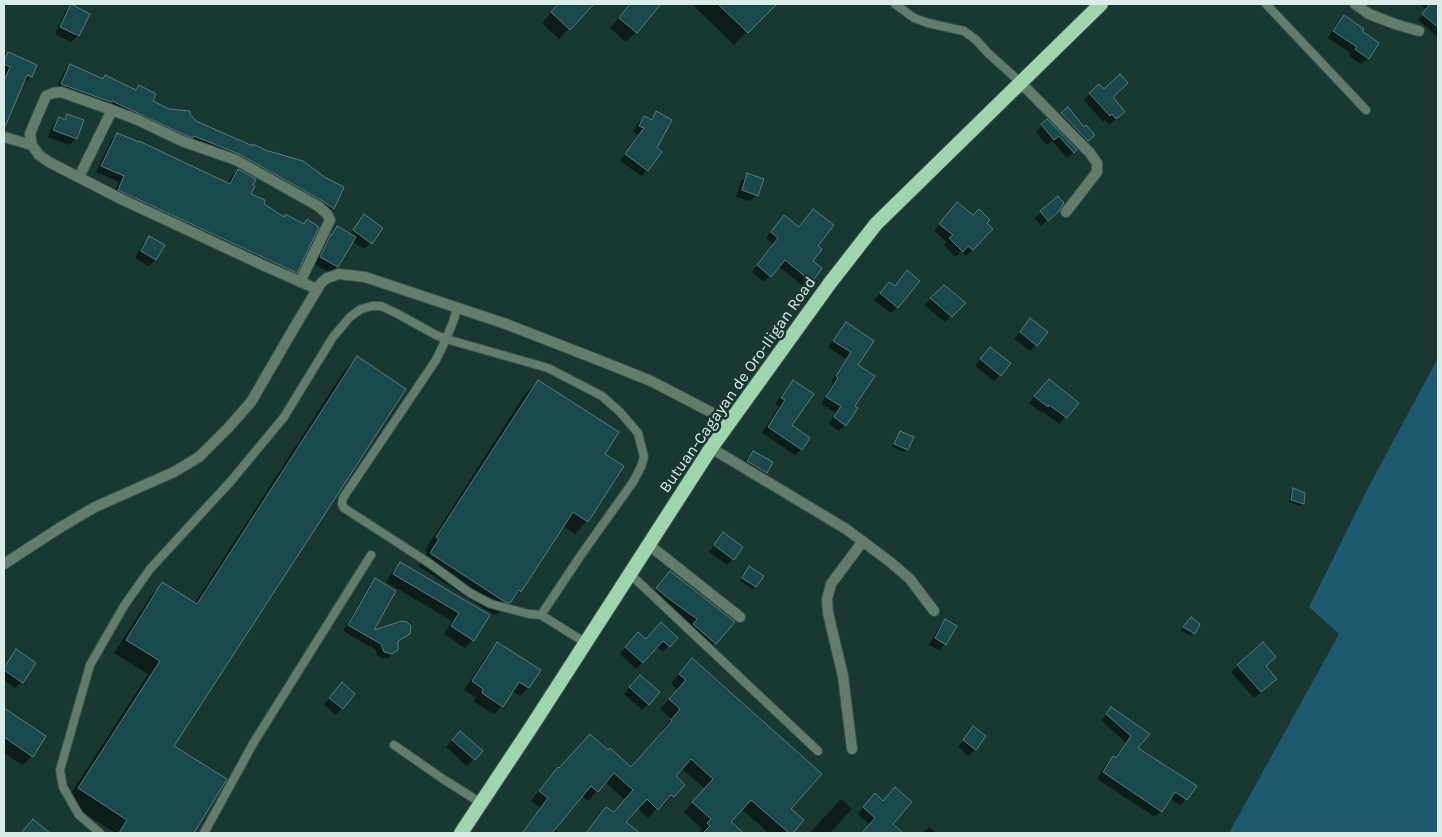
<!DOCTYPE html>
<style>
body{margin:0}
#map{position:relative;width:1442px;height:837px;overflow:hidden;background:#183831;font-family:Karla,sans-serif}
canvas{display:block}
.frame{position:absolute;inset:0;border:5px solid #daece7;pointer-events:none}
</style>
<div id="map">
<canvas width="1442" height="837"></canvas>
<div class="frame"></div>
</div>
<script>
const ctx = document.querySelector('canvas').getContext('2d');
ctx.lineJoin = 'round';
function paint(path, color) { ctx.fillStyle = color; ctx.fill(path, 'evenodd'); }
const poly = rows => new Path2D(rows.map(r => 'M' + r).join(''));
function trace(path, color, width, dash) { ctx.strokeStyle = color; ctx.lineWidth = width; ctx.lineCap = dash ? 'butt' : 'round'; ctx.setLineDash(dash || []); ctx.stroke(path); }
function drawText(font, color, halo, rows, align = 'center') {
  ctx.font = font + ' Karla,sans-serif'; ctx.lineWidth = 5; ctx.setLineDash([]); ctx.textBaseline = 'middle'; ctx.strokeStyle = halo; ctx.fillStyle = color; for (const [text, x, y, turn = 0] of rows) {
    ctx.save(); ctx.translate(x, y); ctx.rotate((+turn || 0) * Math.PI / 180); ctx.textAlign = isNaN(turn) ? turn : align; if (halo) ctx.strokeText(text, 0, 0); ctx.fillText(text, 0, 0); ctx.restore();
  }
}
const water = poly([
 [1438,358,1438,833,1229,833,1339,634,1309,607,1368,488]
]);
const shadow = poly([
 [559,4,592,4,559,39,542,23],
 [630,4,659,4,636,32,626,42,610,28],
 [692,4,775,4,734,45],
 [1419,4,1438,4,1438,37,1418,20,1426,9],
 [71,6,88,14,78,36,71,42,55,34,65,12],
 [1344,17,1368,58,1361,64,1349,56,1351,53,1328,38,1337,23],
 [9,54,31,76,25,82,23,81,4,117,4,58],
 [70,66,102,80,105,77,135,91,139,87,151,101,168,110,189,114,196,122,342,187,333,208,327,214,233,160,56,90,64,72],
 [1090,94,1112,97,1118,118,1109,125,1105,120,1103,122,1084,100],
 [1067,109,1084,128,1093,135,1080,146,1055,120],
 [657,113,655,148,647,170,641,176,620,161,638,135,633,132,638,123,644,117,650,120],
 [68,115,82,121,76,139,69,145,48,137,53,125,59,118,63,120],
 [1047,121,1075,150,1067,158,1052,141,1047,145,1036,132],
 [117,134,228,184,231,177,238,170,249,194,262,204,284,218,303,225,307,220,296,272,289,278,112,196,119,182,96,172,111,140],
 [748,175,757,195,750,201,736,197,741,181],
 [951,210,973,217,985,223,991,229,966,256,961,251,956,257,944,245,947,242,934,231],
 [1041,212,1051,217,1041,226,1035,218],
 [364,216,381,228,371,243,364,249,352,241,337,267,330,273,314,264,325,242,338,228,349,235],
 [784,217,798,228,816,246,811,261,811,281,805,287,778,266,764,282,752,272,773,244,766,238],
 [150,238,163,245,155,260,149,266,135,258,143,244],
 [907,272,897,307,891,313,874,300,889,283,894,287],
 [944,287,964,303,945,322,924,305],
 [1030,320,1036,345,1030,351,1014,339],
 [846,324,856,365,853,407,845,425,839,431,829,424,836,413,821,404,833,384,831,382,846,359,828,347,840,330],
 [984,355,1000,375,994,381,975,366],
 [357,358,173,746,225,780,192,833,115,833,66,801,148,674,114,653,150,597,162,584,194,604,344,371],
 [538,381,603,454,587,521,575,534,563,526,520,592,497,615,493,614,418,566,427,552,425,550,525,394],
 [793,382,790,426,801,449,795,455,762,433,779,407,775,404,787,388],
 [1043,387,1077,403,1059,424,1042,411,1041,413,1029,403],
 [900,433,907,449,904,452,892,447,898,435],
 [753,452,771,463,766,473,759,479,741,468,746,459],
 [1293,489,1303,504,1300,506,1289,502,1291,492],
 [724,534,733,559,727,565,709,552],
 [401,564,488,615,473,640,465,648,444,634,452,621,386,582,392,572],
 [747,571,755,586,753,589,740,581],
 [664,579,734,622,709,649,688,631,692,626,662,604,651,595],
 [375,580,371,632,408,633,397,642,397,649,388,658,381,658,377,655,376,650,343,631,370,585],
 [945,621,945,644,939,650,929,645,939,627],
 [1188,621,1199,625,1191,636,1181,631],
 [676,638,663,652,657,647,636,669,620,654,632,640],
 [497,644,528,688,520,696,512,691,502,706,494,714,474,702,476,697,464,690,489,652],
 [16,651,22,682,15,688,4,680,4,666],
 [1238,665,1265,666,1269,685,1254,698,1231,672],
 [683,669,789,809,802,820,791,833,769,833,741,809,730,822,741,833,699,833,702,829,684,812,705,789,681,768,674,776,683,785,663,806,662,804,648,818,637,808,624,822,638,833,585,833,607,808,613,813,625,800,605,782,588,801,581,795,554,829,560,833,521,833,540,808,531,801,549,778,608,752,630,768,663,731,662,730,672,719,660,709,678,690,671,684],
 [634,683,648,704,642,710,624,694],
 [335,690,354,694,336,715,324,705],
 [4,709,45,736,32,756,22,765,4,753],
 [1112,709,1148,735,1136,748,1186,799,1180,805,1169,798,1161,811,1155,817,1097,779,1107,763,1113,757,1115,758,1126,743,1101,720],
 [973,728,985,736,969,756,958,747],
 [460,732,481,751,467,766,446,747],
 [841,799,852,809,830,833,810,833],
 [869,801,891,824,901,833,863,833,870,825,858,814],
 [929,827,936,833,922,833]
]);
const building = poly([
 [71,4,90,14,79,36,60,27,71,4],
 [558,4,594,4,570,30,551,12,558,4],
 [630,4,661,4,637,33,619,18,630,4],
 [718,4,777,4,748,33,718,4],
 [1430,4,1438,4,1438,27,1422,14,1430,4],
 [1344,15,1364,29,1362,31,1379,43,1369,59,1355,49,1357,47,1333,31,1344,15],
 [8,52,37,65,32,77,27,75,4,129,4,81,10,67,4,64,4,62,8,52],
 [70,64,103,79,105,75,136,90,139,85,156,94,153,101,169,109,190,111,190,114,196,121,230,136,253,146,253,144,265,150,303,161,326,178,344,187,334,209,321,200,239,154,194,136,193,138,185,135,112,101,111,102,61,84,70,64],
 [1120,74,1128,83,1113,97,1125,112,1116,119,1112,114,1110,116,1089,93,1099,84,1104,89,1120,74],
 [1068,107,1084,127,1086,125,1095,135,1088,141,1061,113,1068,107],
 [656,111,672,120,657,148,662,152,648,171,625,154,644,128,639,126,644,116,652,120,656,111],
 [67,114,84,120,77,139,53,130,59,117,65,120,67,114],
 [1047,119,1077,150,1074,153,1059,136,1054,140,1041,124,1047,119],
 [117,133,139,142,139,141,230,184,238,169,256,179,253,185,255,186,251,194,265,200,264,204,284,217,285,214,304,224,307,219,319,227,297,273,118,190,124,176,101,166,117,133],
 [747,173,764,179,758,196,742,190,747,173],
 [1058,196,1064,203,1059,211,1048,221,1040,211,1058,196],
 [957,202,973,215,979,209,990,220,987,223,993,229,973,250,968,246,963,252,949,238,953,235,939,224,957,202],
 [813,209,834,225,818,246,822,249,813,261,822,268,812,282,785,260,771,277,757,265,778,238,771,232,784,215,799,227,813,209],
 [364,214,383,228,372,244,353,230,364,214],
 [337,226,356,237,338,267,320,257,331,234,332,235,337,226],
 [149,236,165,245,156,260,141,251,149,236],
 [907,270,920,281,898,308,880,293,889,282,895,286,907,270],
 [944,285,966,303,952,317,930,298,944,285],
 [1030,318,1048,332,1037,346,1020,332,1030,318],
 [846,322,874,341,858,365,875,376,855,406,858,408,846,426,834,417,841,406,826,397,838,378,836,376,851,352,833,341,846,322],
 [990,347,1011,363,1001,376,980,359,990,347],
 [357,356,406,389,174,746,227,779,194,833,119,833,127,820,78,788,160,661,126,640,162,582,197,604,357,356],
 [1049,379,1079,403,1067,418,1049,405,1048,407,1034,396,1049,379],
 [538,380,619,432,605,454,624,466,588,522,573,512,521,592,519,590,510,603,505,602,430,553,439,539,436,537,538,380],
 [793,380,814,394,792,425,810,438,802,450,768,427,785,400,781,398,793,380],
 [900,431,914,437,908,450,894,444,900,431],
 [753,451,773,462,767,473,747,461,753,451],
 [1293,488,1305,493,1304,504,1291,500,1293,488],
 [723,532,743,547,734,560,714,545,723,532],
 [400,562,490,615,474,641,451,626,459,613,393,574,400,562],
 [749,566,764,576,756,587,742,578,749,566],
 [670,571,735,622,716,644,693,624,697,619,668,598,656,588,670,571],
 [375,578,396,591,374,630,402,621,407,622,411,626,410,634,398,641,398,650,392,654,384,652,381,644,348,625,375,578],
 [1191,617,1200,624,1195,634,1183,627,1191,617],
 [945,619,957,626,946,645,935,638,945,619],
 [661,622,678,638,670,647,663,641,643,663,625,647,638,632,646,639,661,622],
 [497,642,541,670,529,688,519,682,503,707,482,693,483,689,472,681,497,642],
 [1263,642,1276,657,1266,666,1277,679,1261,692,1237,665,1263,642],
 [16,649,36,663,23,683,4,670,4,668,16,649],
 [692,658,822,774,791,809,804,820,793,833,789,833,751,800,731,822,744,833,703,833,710,826,707,823,711,819,692,802,713,779,691,759,676,776,685,785,674,797,671,795,658,810,647,799,626,822,640,833,586,833,606,807,614,812,633,790,614,773,598,792,591,786,552,833,522,833,548,798,539,791,558,767,559,768,590,734,608,750,610,748,631,767,672,721,671,720,680,709,669,699,686,680,679,674,692,658],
 [640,675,660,692,649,705,629,687,640,675],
 [342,682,355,694,343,709,329,698,342,682],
 [1111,707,1150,734,1138,748,1197,786,1187,800,1175,792,1162,812,1103,772,1113,756,1116,758,1131,736,1106,714,1111,707],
 [4,708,46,736,33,757,4,737,4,708],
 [973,726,986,736,976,750,963,740,973,726],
 [460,731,483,751,475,760,452,740,460,731],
 [895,787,912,802,893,824,903,833,862,833,875,818,863,807,875,793,883,801,895,787],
 [33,819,50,833,21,833,33,819]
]);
const service = poly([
 [895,4,914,18,928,23,964,31,976,40,988,53,1020,82],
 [1266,4,1366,110],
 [630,574,818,751],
 [541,615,586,643],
 [394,745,443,779,481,803],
 [100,833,79,815,63,787,60,770,90,665,124,606,150,569,231,481,284,417,333,337,350,317,361,309,372,306,381,306,396,313,436,335,446,339,548,368,602,396,620,412,638,433,644,457,641,467,633,482,581,555,541,615,529,614,491,604,470,593,429,563,344,508,342,504,343,498,436,360,446,339,453,322,457,309],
 [204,833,254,742,371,555]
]);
const minor = poly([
 [1355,4,1369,14,1395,24,1419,31],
 [1020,82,1090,153,1097,163,1097,172,1066,212],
 [112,110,61,92,53,93,46,96,34,124,30,134,32,145,39,155,49,162,119,198,267,267,317,289],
 [4,137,32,145],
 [79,177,112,110,138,120,182,141,236,160,318,206,327,214,330,220,300,282],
 [711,448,846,529,889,561,910,579,934,611],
 [649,545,740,617],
 [4,564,61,527,95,507,174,472,199,457,228,428,251,402,294,328,321,283,327,278,339,274,365,277,506,324,596,359,651,381,730,422],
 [852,749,843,676,828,613,827,599,831,584,863,541]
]);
const trunk = poly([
 [461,833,532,726,711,448,830,283,876,224,1101,4]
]);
const streetNames = [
 ["Butuan-Cagayan de Oro-Iligan Road",738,385,-55]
];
paint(water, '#1f596e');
paint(shadow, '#0007');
paint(building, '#1a494c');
trace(building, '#587c7e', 1);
trace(service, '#37554e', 10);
trace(minor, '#37554e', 12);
trace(trunk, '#37554e', 16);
trace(service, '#647c6b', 8);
trace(minor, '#647c6b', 10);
trace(trunk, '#9ed5af', 14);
drawText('16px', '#daece7', '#183831', streetNames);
</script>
